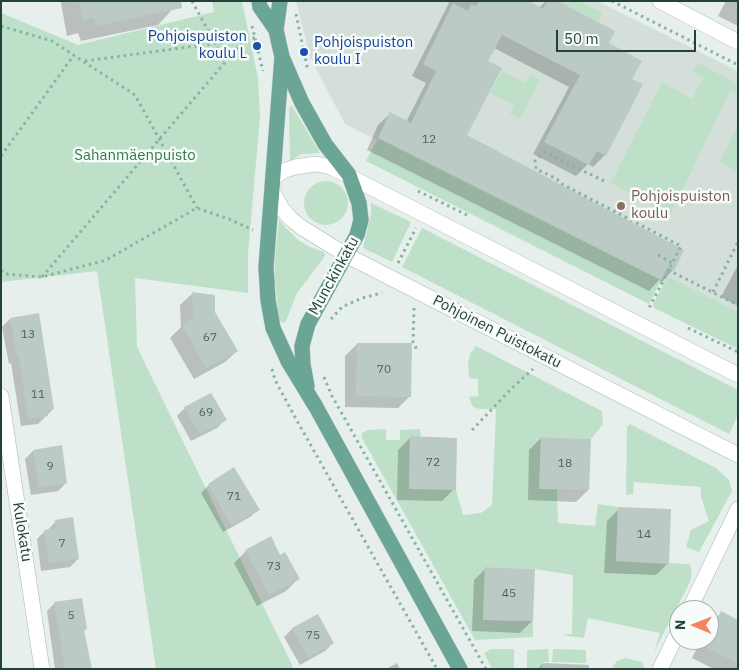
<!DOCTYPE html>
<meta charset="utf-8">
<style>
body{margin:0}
#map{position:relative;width:739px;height:670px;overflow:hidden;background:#e6efeb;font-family:"IBM Plex Sans",sans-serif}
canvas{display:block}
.frame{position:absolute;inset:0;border:2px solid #24423a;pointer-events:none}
.north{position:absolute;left:669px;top:600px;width:50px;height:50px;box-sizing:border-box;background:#f7fbf9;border:1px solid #a3b1ad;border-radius:50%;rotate:271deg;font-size:14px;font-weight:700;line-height:20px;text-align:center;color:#24423a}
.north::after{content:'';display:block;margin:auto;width:18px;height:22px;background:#f4845f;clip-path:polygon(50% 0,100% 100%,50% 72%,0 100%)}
.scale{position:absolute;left:556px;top:30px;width:140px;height:22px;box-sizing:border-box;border:2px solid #24423a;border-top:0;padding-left:6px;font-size:15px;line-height:18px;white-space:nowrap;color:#24423a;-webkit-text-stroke:4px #f7fbf9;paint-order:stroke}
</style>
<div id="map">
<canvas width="739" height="670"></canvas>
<div class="frame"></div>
<div class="north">N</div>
<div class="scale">50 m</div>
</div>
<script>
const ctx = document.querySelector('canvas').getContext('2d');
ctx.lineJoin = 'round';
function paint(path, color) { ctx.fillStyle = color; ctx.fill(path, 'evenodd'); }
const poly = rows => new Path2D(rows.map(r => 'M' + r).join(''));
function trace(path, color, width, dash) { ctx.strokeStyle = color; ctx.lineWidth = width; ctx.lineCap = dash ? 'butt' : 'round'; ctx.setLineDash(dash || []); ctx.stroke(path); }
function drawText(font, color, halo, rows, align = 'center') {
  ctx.font = font + ' "IBM Plex Sans",sans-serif'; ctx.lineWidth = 5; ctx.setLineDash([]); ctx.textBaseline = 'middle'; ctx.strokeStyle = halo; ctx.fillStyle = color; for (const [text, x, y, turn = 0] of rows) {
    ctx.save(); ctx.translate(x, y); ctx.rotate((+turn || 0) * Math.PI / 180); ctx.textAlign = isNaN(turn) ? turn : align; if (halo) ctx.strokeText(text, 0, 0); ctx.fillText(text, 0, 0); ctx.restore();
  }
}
const built = poly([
 [296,1,597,1,738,71,738,312,668,276,663,286,345,124,310,57]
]);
const green = poly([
 [212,1,242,1,258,78,260,116,248,254,248,293,135,278,137,347,294,669,156,669,97,271,1,282,1,13,78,45,214,12],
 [558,1,579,1,602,13,599,22],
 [698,63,738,84,738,94,730,91,670,216,611,183,662,82,692,99,703,78,693,72],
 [502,71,526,83,530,75,540,79,520,119,510,114,514,105,490,93],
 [292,106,320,153,302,154,290,161,289,109,290,107],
 [738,125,738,172,720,162],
 [378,138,661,280,649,304,366,161],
 '304 203a22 22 0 1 1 44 0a22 22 0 1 1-44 0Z',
 [371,203,411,222,392,262,363,248,371,214],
 [279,219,284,226,298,240,310,247,324,252,325,256,297,293,286,321,283,323,279,320,275,281,275,260],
 [422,228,738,390,738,415,729,434,402,267],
 [668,276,738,312,738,349,654,308,653,304],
 [476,346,602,411,603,424,591,439,541,437,539,488,557,489,558,523,595,526,598,504,618,507,616,561,689,564,692,570,690,582,654,652,660,633,588,618,584,638,568,636,563,634,572,634,573,575,535,569,485,567,483,620,533,621,533,637,475,640,362,438,362,433,368,430,386,429,386,440,400,440,400,430,420,429,421,437,410,437,409,488,456,490,463,515,481,513,492,505,496,409,480,409,473,407,469,397,478,396,478,379,469,378,468,364,470,354],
 [630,424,716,468,729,480,732,491,699,552,686,547,691,530,709,521,701,497,701,487,634,482,633,494,626,495,627,427],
 [491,649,514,649,514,669,492,669,484,653],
 [548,649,549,662,543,662,542,669,527,669,527,650],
 [553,649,586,650,586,663,552,662],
 [626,658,642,662,645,669,611,669,617,661]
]);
const shadow = poly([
 [63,1,180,1,158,25,81,41,78,33,67,36,61,3],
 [446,1,526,1,539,8,546,1,555,1,608,43,631,80,605,155,593,167,588,164,576,176,533,154,569,87,494,48,486,62,466,136,673,270,662,282,659,280,649,291,367,150,378,125,390,114,406,122,426,83,412,76,449,3],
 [726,1,738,1,738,26,718,16],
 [738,265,738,306,721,297],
 [192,294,213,296,213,312,237,351,225,362,194,379,170,338,181,327,180,305],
 [10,319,53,409,38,424,21,426,11,363,9,364,2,327],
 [357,344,410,396,398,408,345,407,345,356],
 [185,408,225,420,217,428,191,441,177,416],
 [410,438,454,489,442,501,397,500,398,450],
 [541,438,588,490,576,502,528,500,529,450],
 [33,451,66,483,58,491,31,495,25,459],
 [209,485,258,510,250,517,223,532,201,493],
 [619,509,668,563,656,575,604,573,607,521],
 [56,521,78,559,70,567,41,571,37,539,45,531,48,530],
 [270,538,280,556,298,579,286,591,257,606,234,563,246,551],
 [486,568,532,621,520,633,472,631,474,580],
 [55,603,86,629,83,632,91,669,55,669,47,611],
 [721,613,738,621,738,669,714,669,692,658,701,640,709,640,709,625],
 [317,615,333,643,325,651,300,665,284,637,292,629],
 [397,663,400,669,386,669],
 [543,663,589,665,589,669,538,669]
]);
const building = poly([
 [79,1,181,1,182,8,96,26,94,18,82,21],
 [479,1,529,1,543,9,547,1,558,1,615,31,609,43,642,61,632,79,643,84,606,156,597,151,589,165,544,142,580,75,502,35,488,61,502,68,467,135,684,250,674,271,668,267,661,280,378,138,390,112,411,123,436,71,423,64,453,3,468,11,471,4,476,6],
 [192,292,215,295,215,312,238,351,206,368,182,325,193,318],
 [39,313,54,409,47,410,48,416,28,419,19,356,17,356,10,318],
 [357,343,412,343,411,397,356,396],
 [211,393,227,420,200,434,184,407],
 [410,436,457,438,456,490,409,489],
 [541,437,591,439,589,490,539,489],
 [62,445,67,483,39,488,33,450],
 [234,467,260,510,231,525,208,484],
 [618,507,671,509,669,564,616,561],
 [73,517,79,559,49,563,44,530,56,528,55,520],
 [271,536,280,555,285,552,300,579,269,595,245,550],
 [485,567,535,569,533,621,483,620],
 [82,598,87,629,84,630,92,669,65,669,54,602],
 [721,611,738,620,738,663,703,646,706,640,709,640,709,635],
 [318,614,334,643,308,658,292,628]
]);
const path = poly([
 [192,1,225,62],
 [612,1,738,65],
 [296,14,308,71],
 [1,26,52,41,135,95,197,208],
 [252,26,263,71],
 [85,61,255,38],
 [1,156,74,55],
 [604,181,545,152,535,161,536,169,557,179,560,183,681,246,648,310],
 [418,191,469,216],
 [658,255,672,263],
 [398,263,416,228],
 [1,270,6,274,42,277,106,260,197,208,229,219,253,230],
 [668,270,738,305],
 [42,277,244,40],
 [713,292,738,242],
 [414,308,413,343,418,351],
 [331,319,342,307,362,298,382,293],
 [688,328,738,352],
 [272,369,275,380,296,419,437,669],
 [324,377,332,396,486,669],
 [472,430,511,389,533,369]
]);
const minor = poly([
 [660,1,738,42],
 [273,178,283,171,295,167,316,164,331,167,738,375],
 [272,190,282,209,291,219,301,227,346,255,738,455],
 [1,396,42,669],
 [689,610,738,509],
 [660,669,679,630]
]);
const major = poly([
 [259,1,260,7,276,30],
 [280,1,276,30,282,57,302,103,325,144,349,175,359,203,361,220,357,235,308,324,302,346,303,365,307,386],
 [282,57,266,267,268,300,273,328,288,361,316,407,460,669]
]);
const markers = [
 [257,46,5,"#1a4fb4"],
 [304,52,5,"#1a4fb4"],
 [621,206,5,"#8d6e63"]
];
const numberNames = [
 ["12",429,140],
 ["13",28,335],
 ["67",210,338],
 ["70",384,370],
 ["11",38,395],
 ["69",206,413],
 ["72",433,463],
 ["18",565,464],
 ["9",50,467],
 ["71",234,497],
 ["14",644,535],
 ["7",62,544],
 ["73",274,567],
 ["45",509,594],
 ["5",71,616],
 ["75",313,636]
];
const transitNames = [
 ["Pohjoispuiston",247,37],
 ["koulu L",247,54],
 ["Pohjoispuiston",314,43,"left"],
 ["koulu I",314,60,"left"]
];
const parkNames = [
 ["Sahanmäenpuisto",135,156]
];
const educationNames = [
 ["Pohjoispuiston",631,197],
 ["koulu",631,214]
];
const streetNames = [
 ["Munckinkatu",334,276,-61],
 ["Pohjoinen Puistokatu",497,332,27],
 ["Kulokatu",22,532,81]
];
paint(built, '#d4dfda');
paint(green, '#bfe0c8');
paint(shadow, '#0003');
paint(building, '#bbcac4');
trace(minor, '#a8b8b2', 16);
trace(major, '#c2cac8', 16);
trace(path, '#86b3a5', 3, [2.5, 4]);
trace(minor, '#fff', 15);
trace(major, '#6aa596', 15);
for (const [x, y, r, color] of markers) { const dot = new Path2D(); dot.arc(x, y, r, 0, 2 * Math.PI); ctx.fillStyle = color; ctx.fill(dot); trace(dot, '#f7fbf9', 2); }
drawText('12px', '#4a645c', null, numberNames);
drawText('15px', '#164399', '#f7fbf9', transitNames, 'right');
drawText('15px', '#2d7a4b', '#f7fbf9', parkNames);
drawText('15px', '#785e54', '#f7fbf9', educationNames, 'left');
drawText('15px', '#24423a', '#f7fbf9', streetNames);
</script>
